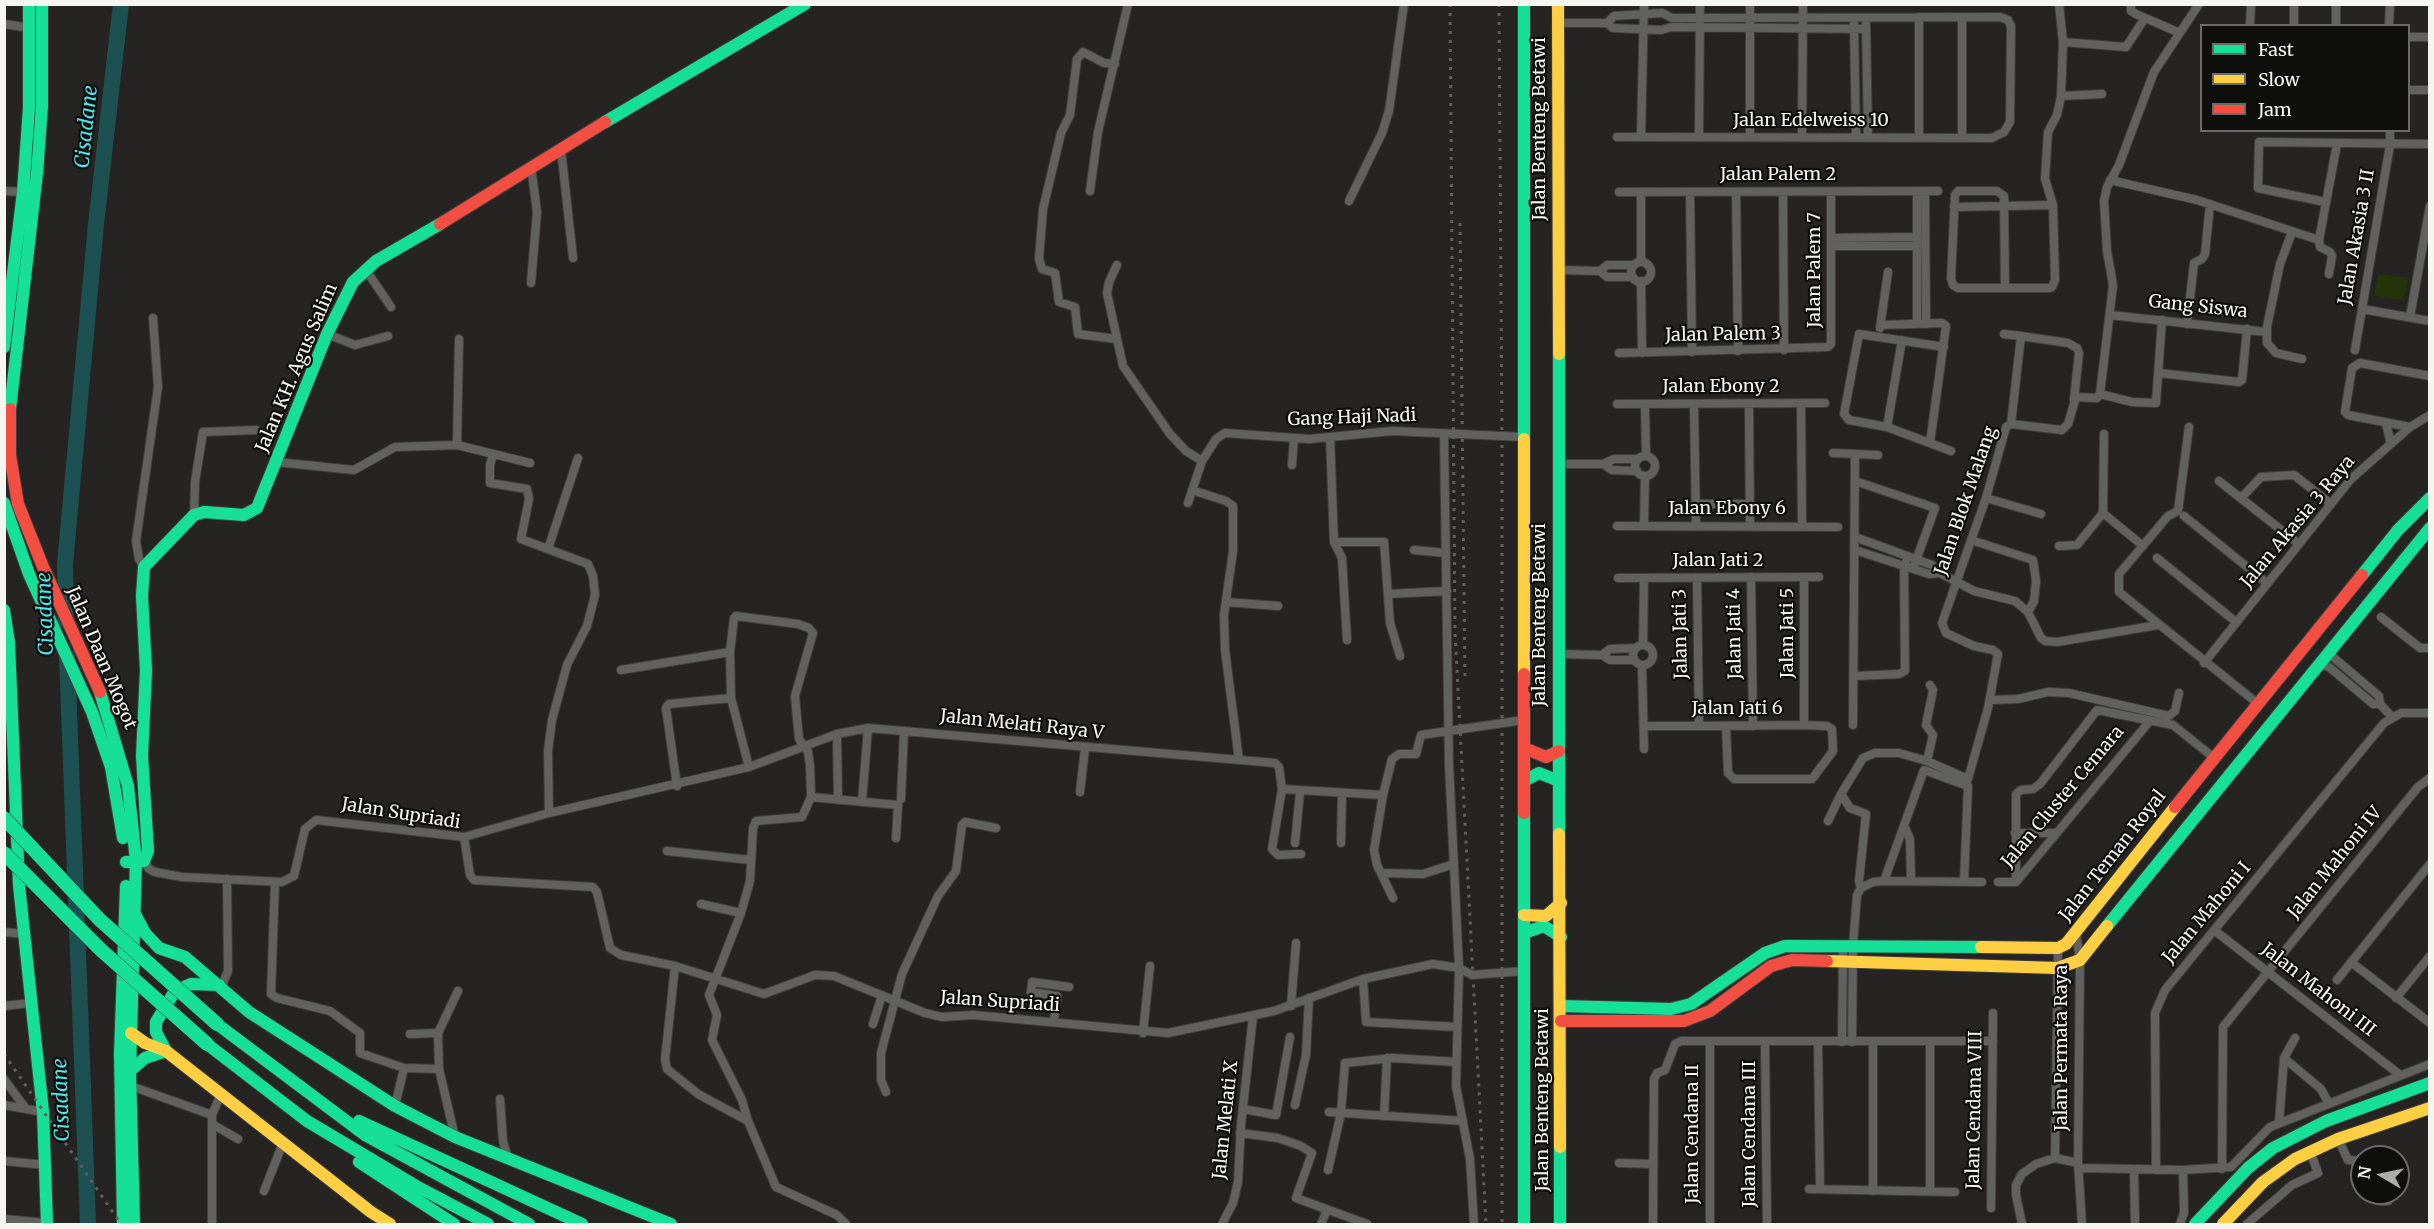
<!DOCTYPE html>
<style>
body{margin:0}
#map{position:relative;width:2434px;height:1229px;overflow:hidden;background:#252422;font-family:Merriweather,serif}
canvas{display:block}
.frame{position:absolute;inset:0;border:6px solid #f5f5f2;pointer-events:none}
.legend{position:absolute;left:2200px;top:24px;width:210px;height:108px;box-sizing:border-box;background:#0e0e0c;border:2px solid #6a6a68;margin:0;padding:8px 10px;list-style:none;font-size:18px;color:#f5f5f2}
.legend li{display:flex;align-items:center;gap:12px;height:30px}
.legend b{width:30px;border:2px solid #6a6a68}
.north{position:absolute;left:2350px;top:1145px;width:60px;height:60px;box-sizing:border-box;background:#0e0e0c;border:2px solid #6a6a68;border-radius:50%;rotate:279deg;font-size:16px;font-weight:700;line-height:24px;text-align:center;color:#f5f5f2}
.north::after{content:'';display:block;margin:auto;width:21px;height:27px;background:#acaca9;clip-path:polygon(50% 0,100% 100%,50% 72%,0 100%)}
</style>
<div id="map">
<canvas width="2434" height="1229"></canvas>
<div class="frame"></div>
<ul class="legend">
<li><b style="height:8px;background:#16e098"></b>Fast</li>
<li><b style="height:8px;background:#ffcf43"></b>Slow</li>
<li><b style="height:8px;background:#f24e42"></b>Jam</li>
</ul>
<div class="north">N</div>
</div>
<script>
const ctx = document.querySelector('canvas').getContext('2d');
ctx.lineJoin = 'round';
function paint(path, color) { ctx.fillStyle = color; ctx.fill(path, 'evenodd'); }
const poly = rows => new Path2D(rows.map(r => 'M' + r).join(''));
function trace(path, color, width, dash) { ctx.strokeStyle = color; ctx.lineWidth = width; ctx.lineCap = dash ? 'butt' : 'round'; ctx.setLineDash(dash || []); ctx.stroke(path); }
function drawText(font, color, halo, rows, align = 'center') {
  ctx.font = font + ' Merriweather,serif'; ctx.lineWidth = 4.5; ctx.setLineDash([]); ctx.textBaseline = 'middle'; ctx.strokeStyle = halo; ctx.fillStyle = color; for (const [text, x, y, turn = 0] of rows) {
    ctx.save(); ctx.translate(x, y); ctx.rotate((+turn || 0) * Math.PI / 180); ctx.textAlign = isNaN(turn) ? turn : align; if (halo) ctx.strokeText(text, 0, 0); ctx.fillText(text, 0, 0); ctx.restore();
  }
}
const green = poly([
 [2378,274,2408,278,2404,300,2374,296]
]);
const river = poly([
 [66,621,65,564,96,224,121,4],
 [67,656,88,1224]
]);
const street = poly([
 [2131,4,2131,11,2136,14,2180,33],
 [2294,4,2294,26],
 [1919,17,1919,138],
 [1558,23,1607,23,1613,28,1661,30,1672,27,1866,29],
 [1607,23,1614,16,1662,13,1672,18,2000,17,2008,20,2011,26,2010,122,2004,132,1992,138,1617,137],
 [4,24,30,28],
 [1854,24,1856,137],
 [1866,24,1868,137],
 [2250,26,2251,4],
 [2336,26,2336,4],
 [2389,26,2390,4],
 [2408,37,2430,37],
 [2063,42,2126,47,2145,18],
 [1115,64,1104,63,1083,52,1077,59,1070,115,1061,133,1043,209,1039,259,1042,269,1055,273,1059,302,1075,307,1078,334,1116,339],
 [2408,90,2430,90],
 [2061,96,2102,94],
 [1641,137,1644,4],
 [1699,137,1700,4],
 [1750,137,1750,4],
 [1802,137,1803,4],
 [1962,138,1962,18],
 [561,149,573,258],
 [2110,180,2197,200,2319,240],
 [4,191,23,192],
 [1090,191,1098,132,1128,4],
 [1925,191,1926,324],
 [1619,192,1938,191],
 [1641,192,1641,262],
 [1690,192,1692,352],
 [1736,192,1738,351],
 [1783,192,1784,350],
 [1349,201,1382,133,1389,111,1404,4],
 [2325,202,2258,188,2259,142,2430,144],
 [1954,207,2053,205],
 [2292,232,2280,264,2267,327,2267,343,2276,353,2302,359],
 [1831,238,1917,237],
 [1831,246,1917,246],
 '1631 272a10 10 0 1 1 20 0a10 10 0 1 1-20 0Z',
 [1117,265,1109,282,1107,293,1123,366,1170,434,1186,451,1202,461],
 [366,270,391,307],
 [1558,270,1600,271,1607,277,1633,277],
 [1600,271,1607,265,1634,265],
 [2329,274,2332,256,2330,252,2320,247,2319,240,2337,144],
 [1641,281,1642,353],
 [531,283,537,212,531,166],
 [2005,288,2004,196,1997,191,1958,191,1955,195,1951,279,1953,285,1958,288,2050,288,2052,287,2055,280,2053,205,2045,179,2048,132,2057,115,2061,96,2063,42,2059,4],
 [2362,309,2430,321],
 [2110,315,2266,332],
 [2410,317,2430,206],
 [1917,324,1917,191],
 [2187,324,2194,263,2202,259,2205,254,2210,204],
 [1881,325,1942,323,1946,326,1930,443],
 [1880,328,1888,272],
 [327,334,355,345,388,336],
 [2004,334,2021,336,2011,424],
 [2021,336,2068,343,2077,348,2079,353,2074,400],
 [1944,347,1859,334,1844,414,1849,420,1887,427,1951,451],
 [2355,350,2390,145,2390,130],
 [1619,353,1828,347,1831,344,1831,192],
 [2159,373,2239,382,2242,380,2247,329],
 [2100,394,2132,402,2156,403,2162,320],
 [1617,404,1825,403],
 [1645,404,1646,456],
 [1694,404,1696,526],
 [1749,404,1750,526],
 [1801,404,1802,526],
 [2386,423,2391,444],
 [1887,427,1902,340],
 [2189,427,2178,511,2168,516,2119,574,2119,592,2257,703],
 [2410,427,2348,415,2345,412,2352,368,2360,363,2430,376],
 [1444,434,1449,765,1459,968,1456,1086,1470,1159,1474,1224],
 [1330,437,1334,542,1342,558,1347,640],
 [457,445,459,339],
 [1833,453,1878,455],
 [493,455,490,465,490,483,527,489,529,499,521,539,588,564,593,576,595,595,587,626,567,665,552,720,548,751,549,813],
 '1635 466a10 10 0 1 1 20 0a10 10 0 1 1-20 0Z',
 [276,462,354,470,395,447,457,445,530,463],
 [1558,464,1603,464,1614,459,1638,459],
 [1603,464,1612,470,1637,471],
 [1292,465,1294,438],
 [1855,481,1935,508,1913,569],
 [2219,481,2299,544],
 [1192,490,1226,501,1233,506,1233,551,1224,615,1225,650,1239,760],
 [1986,498,2041,514],
 [2241,498,2261,477,2294,475,2331,504],
 [1188,503,1202,461,1216,439,1225,433,1309,439,1393,431,1524,437],
 [1695,504,1750,504],
 [2103,513,2104,434],
 [194,515,195,482,203,432,256,430],
 [2184,516,2267,583],
 [1617,526,1838,527],
 [1644,526,1645,476],
 [1855,537,1932,565,1940,573,1974,591,2015,601,2028,612,2041,638,2045,641,2057,642,2158,625],
 [1971,540,2033,560,2036,581,2034,601,2028,612],
 [1334,542,1384,542,1390,623,1400,656],
 [2059,546,2077,545,2103,513,2143,546],
 [548,549,578,458],
 [1414,550,1446,553],
 [1855,550,1929,574,1940,573],
 [2157,558,2236,622],
 [144,567,139,559,136,541,158,387,153,318],
 [1751,577,1753,726],
 [1804,577,1804,725],
 [1618,578,1819,577],
 [1697,578,1699,726],
 [1389,594,1447,591],
 [1226,602,1278,606],
 [2381,617,2420,648,2430,648],
 [1643,645,1644,578],
 '1633 655a10 10 0 1 1 20 0a10 10 0 1 1-20 0Z',
 [2331,650,2333,657,2379,696,2380,704],
 [1557,654,1602,655,1610,660,1634,660],
 [1602,655,1610,649,1636,648],
 [2204,663,2351,479,2410,427,2430,415],
 [2319,664,2329,667,2373,704,2380,704,2392,717],
 [1642,665,1644,749],
 [621,670,730,652],
 [1855,676,1899,674,1905,671,1904,567,1908,556],
 [1990,700,2018,699,2048,692,2069,693,2169,716,2175,711,2179,693],
 [1853,725,1855,454],
 [1644,726,1699,726,1804,725,1827,726,1832,729,1833,751,1812,779,1734,779,1728,773,1726,726],
 [837,734,838,800],
 [1927,761,1933,735,1926,725,1933,690,1930,685],
 [677,786,666,708,669,704,731,698],
 [1282,789,1383,795,1392,759,1399,754,1416,754,1421,735,1524,720],
 [1080,792,1085,748],
 [1383,795,1374,850,1377,865,1393,898],
 [811,797,898,805,896,838],
 [901,799,904,731],
 [862,802,868,728],
 [1828,821,1841,794],
 [1905,828,1910,839,1911,881],
 [2015,833,2056,833],
 [464,837,470,875,474,880,593,887,597,892,610,948,621,955,675,966,764,994,815,975,834,976,925,1013,942,1017,973,1015,1168,1033,1274,1011,1363,979,1433,964,1459,968,1472,975,1524,971],
 [1295,843,1300,792],
 [1341,843,1342,793],
 [667,851,751,860],
 [144,861,149,869,155,872,182,877,282,882,294,876,305,829,316,820,464,837,549,813,749,767,837,734,868,728,1275,763,1279,767,1282,789,1272,849,1278,855,1301,854],
 [1381,873,1423,874,1454,864],
 [1884,881,1924,770,1968,786,1964,882],
 [275,882,271,994,277,998,330,1011,360,1033,360,1053,404,1068,395,1106],
 [1998,882,2016,882,2149,722],
 [2016,882,2016,794,2021,790,2033,789,2040,784,2097,710,2173,725,2213,757],
 [1861,888,1859,881,1866,814,1850,808,1841,794,1863,758,1875,753,1899,753,1927,761,1968,779,1988,708,1998,654,1993,650,1974,646,1946,633,1942,623,1986,498,2006,427,2011,424,2062,430,2068,424,2076,397,2097,398,2100,394,2113,285,2107,251,2104,201,2107,187,2119,165,2154,72,2199,4],
 [701,904,741,913,750,881,753,828,756,821,802,817,811,797,810,765,808,752,799,739,795,696,813,633,809,628,798,624,736,616,734,618,730,652,731,698,749,767],
 [741,913,709,995,717,1015,712,1040,742,1100,748,1121],
 [2214,930,2400,1075],
 [4,932,24,934],
 [2076,933,2080,960,2078,1163,2082,1224],
 [2058,948,2055,1158,2078,1163],
 [2351,962,2430,1023],
 [675,966,665,1060,667,1069,698,1094,748,1121,776,1187,837,1215,846,1224],
 [1363,979,1366,1022,1457,1027],
 [2337,980,2430,864],
 [221,988,228,971,227,879],
 [2396,998,2430,956],
 [4,1006,31,1003],
 [1291,1006,1296,943],
 [1054,1021,1057,996,1031,992,1032,982,1069,987],
 [873,1024,882,995],
 [1143,1033,1150,966],
 [410,1034,438,1033],
 [1765,1042,1767,1224],
 [1818,1042,1820,1189],
 [1842,1042,1843,946],
 [1852,1042,1853,946,1857,895,1861,888,1873,882,1884,881,1982,882],
 [1873,1042,1873,1191],
 [1710,1043,1710,1224],
 [2284,1058,2321,1089,2328,1102],
 [404,1068,439,1069,455,1137],
 [439,1069,438,1033,458,991],
 [4,1079,26,1109],
 [131,1086,212,1115],
 [886,1092,881,1080,881,1053,902,974,938,896,956,871,962,825,965,822,996,828],
 [500,1099,503,1141,508,1159],
 [4,1105,43,1112],
 [1295,1105,1306,1055,1309,998],
 [1243,1109,1276,1115,1290,1037],
 [1329,1112,1463,1121],
 [1384,1116,1387,1058],
 [2279,1123,2284,1058,2295,1038],
 [212,1124,238,1139],
 [1240,1133,1278,1138,1301,1146,1312,1153,1296,1198,1367,1224],
 [2338,1139,2348,1160,2362,1161],
 [4,1161,46,1165],
 [1619,1163,1653,1164],
 [2080,1168,2183,1170,2231,1167,2270,1127,2430,1064],
 [2222,1169,2223,1027,2418,787,2430,778],
 [1328,1170,1341,1113,1345,1063,1393,1058,1456,1062],
 [2134,1170,2135,1224],
 [2156,1170,2155,1013,2165,990,2384,723,2401,713,2430,713],
 [1809,1189,1955,1192],
 [264,1191,283,1143],
 [1930,1191,1930,1042],
 [2378,1193,2380,1201,2388,1201],
 [1991,1208,1993,1013],
 [4,1219,47,1223],
 [212,1224,212,1115,221,1094],
 [1222,1224,1233,1203,1238,1182,1241,1125,1253,1016],
 [1321,1224,1327,1210],
 [1653,1224,1654,1079,1657,1073,1665,1070,1675,1044,1681,1041,1993,1041],
 [2022,1224,2016,1195,2016,1185,2022,1174,2036,1164,2055,1158],
 [2180,1224,2184,1213,2183,1170],
 [2247,1224,2292,1185,2318,1173,2310,1151]
]);
const fast = poly([
 [1524,4,1524,439],
 [605,122,805,4],
 [4,347,23,192,29,108,29,4],
 [1559,354,1559,834],
 [10,409,37,173,42,106,42,4],
 [4,503,29,574,92,712,111,767,123,838],
 [2362,575,2398,530,2430,498],
 [4,610,9,643,19,885,43,1112,47,1224],
 [100,692,128,786,136,861,130,1071,134,1224],
 [1524,781,1539,773,1559,781],
 [1524,813,1524,1224],
 [126,862,144,861,148,851,142,756,146,670,142,596,144,567,194,515,204,512,244,515,257,508,327,334,353,282,376,261,440,224],
 [135,914,145,933,159,948,185,957,249,1012,395,1106,455,1137,671,1224],
 [2107,926,2430,528],
 [1524,933,1544,926,1561,937],
 [1561,1006,1671,1009,1691,1004,1765,953,1785,946,1981,947],
 [217,1024,365,1135,529,1224],
 [207,1044,307,1121,416,1186,488,1224],
 [166,1051,156,1032,156,1022,175,991,191,984,219,985],
 [130,1071,145,1058,166,1051],
 [359,1121,582,1224],
 [1560,1147,1560,1224],
 [359,1162,454,1224],
 [123,1224,120,1054,126,886],
 [2195,1224,2248,1168,2273,1148,2326,1121,2430,1083]
]);
const slow = poly([
 [1558,4,1559,354],
 [1524,439,1524,674],
 [1559,834,1560,1147],
 [1524,915,1546,916,1561,903],
 [1981,947,2058,948,2066,944,2175,807],
 [1827,961,2058,968,2080,960,2107,926],
 [131,1033,145,1043,166,1051,371,1212,390,1224],
 [2223,1224,2263,1182,2295,1159,2338,1139,2430,1108]
]);
const jam = poly([
 [440,224,605,122],
 [10,409,10,455,18,504,43,567,100,692],
 [1524,674,1524,813],
 [1524,748,1546,757,1559,751],
 [2175,807,2362,575],
 [1561,1021,1684,1021,1710,1011,1771,966,1792,960,1827,961]
]);
const rail = poly([
 [1450,4,1455,632,1486,1224],
 [1499,4,1502,435,1502,1224],
 [1460,223,1465,682],
 [4,1054,121,1224]
]);
const fastBridge = poly([
 [4,818,100,920,217,1024],
 [4,853,101,950,207,1044]
]);
const streetNames = [
 ["Jalan Edelweiss 10",1811,121],
 ["Jalan Benteng Betawi",1540,129,-90],
 ["Jalan Palem 2",1778,175],
 ["Jalan Akasia 3 II",2357,237,-80],
 ["Jalan Palem 7",1815,270,-90],
 ["Gang Siswa",2198,307,6],
 ["Jalan Palem 3",1723,335,-1],
 ["Jalan KH. Agus Salim",297,368,-67],
 ["Jalan Ebony 2",1721,387],
 ["Gang Haji Nadi",1352,418,-2],
 ["Jalan Blok Malang",1966,501,-71],
 ["Jalan Ebony 6",1727,509],
 ["Jalan Akasia 3 Raya",2298,522,-50],
 ["Jalan Jati 2",1718,561],
 ["Jalan Benteng Betawi",1540,615,-90],
 ["Jalan Jati 5",1788,633,-90],
 ["Jalan Jati 3",1681,634,-91],
 ["Jalan Jati 4",1735,634,-91],
 ["Jalan Daan Mogot",101,658,67],
 ["Jalan Jati 6",1737,709],
 ["Jalan Melati Raya V",1022,725,6],
 ["Jalan Cluster Cemara",2063,797,-50],
 ["Jalan Supriadi",401,814,9],
 ["Jalan Teman Royal",2113,856,-52],
 ["Jalan Mahoni IV",2335,863,-51],
 ["Jalan Mahoni I",2207,913,-50],
 ["Jalan Mahoni III",2318,990,38],
 ["Jalan Supriadi",1000,1002,4],
 ["Jalan Permata Raya",2062,1048,-90],
 ["Jalan Benteng Betawi",1543,1100,-90],
 ["Jalan Cendana VIII",1975,1110,-89],
 ["Jalan Melati X",1226,1120,-84],
 ["Jalan Cendana II",1693,1134,-90],
 ["Jalan Cendana III",1750,1134,-90]
];
const waterNames = [
 ["Cisadane",87,127,-84],
 ["Cisadane",46,614,-92],
 ["Cisadane",62,1100,-92]
];
paint(green, '#243408');
trace(river, '#1d5050', 16);
trace(street, '#403f3e', 10);
trace(fast, '#403f3e', 14);
trace(slow, '#403f3e', 14);
trace(jam, '#403f3e', 14);
trace(street, '#61615f', 8);
trace(fast, '#16e098', 12);
trace(slow, '#ffcf43', 12);
trace(jam, '#f24e42', 12);
trace(rail, '#60605e', 3, [3, 6]);
trace(fastBridge, '#403f3e', 15, []);
trace(fastBridge, '#16e098', 14);
drawText('18px', '#f5f5f2', '#0e0e0c', streetNames);
drawText('italic 20px', '#50e7ec', '#0e0e0c', waterNames);
</script>
